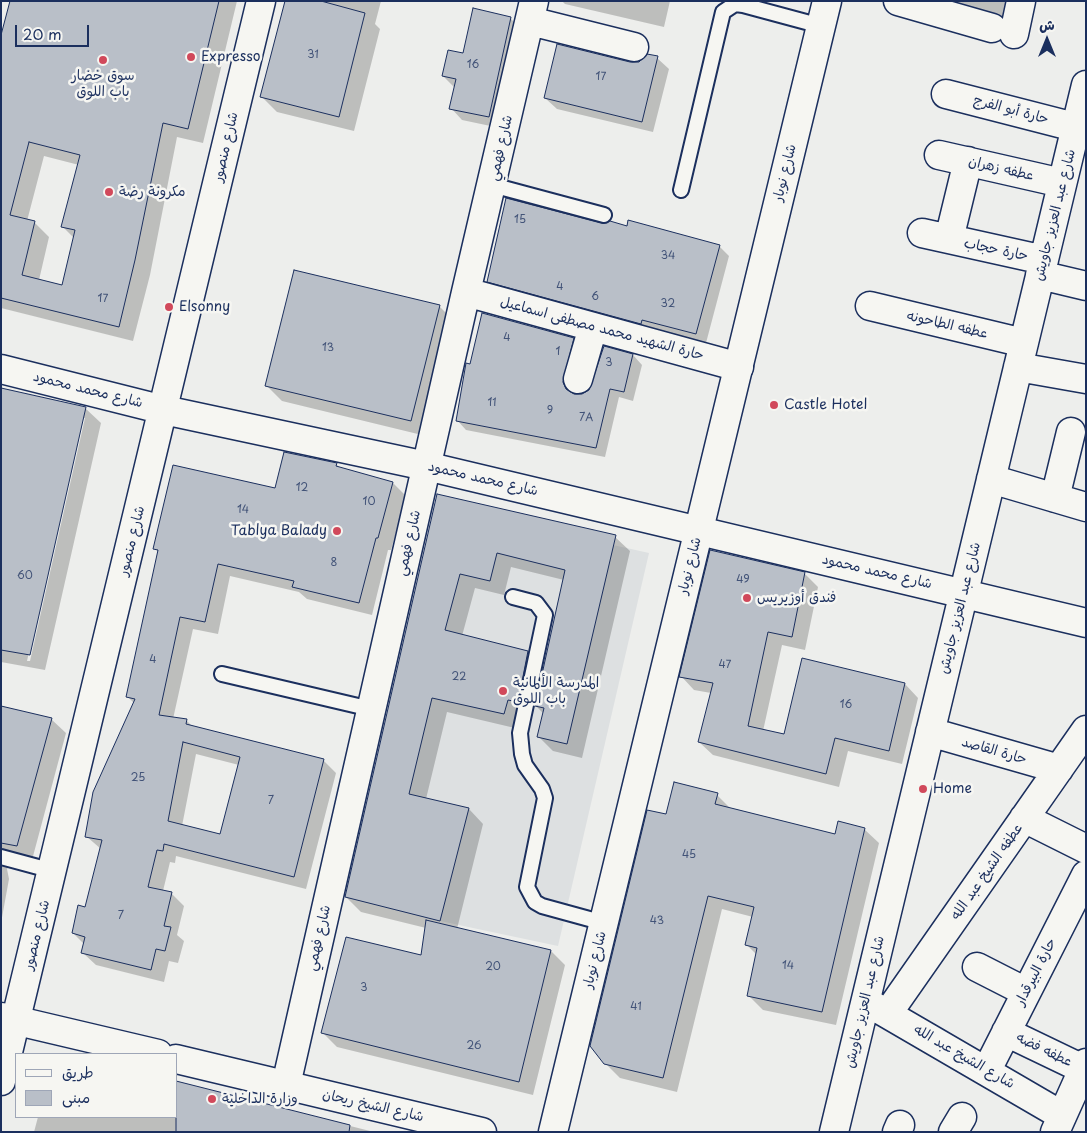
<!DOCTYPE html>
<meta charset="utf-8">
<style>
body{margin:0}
#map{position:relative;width:1087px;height:1133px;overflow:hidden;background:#edeeec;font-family:"Playpen Sans","Playpen Sans Arabic",sans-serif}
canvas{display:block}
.frame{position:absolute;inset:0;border:2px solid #1b2f5e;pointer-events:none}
.legend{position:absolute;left:15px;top:1053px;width:162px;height:65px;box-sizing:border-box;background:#f6f6f2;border:1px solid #9ea6b7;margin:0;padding:6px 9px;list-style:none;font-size:15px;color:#1b2f5e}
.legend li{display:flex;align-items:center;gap:10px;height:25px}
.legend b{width:25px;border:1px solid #9ea6b7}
.north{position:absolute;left:1022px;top:15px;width:50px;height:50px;-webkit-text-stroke:4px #f6f6f2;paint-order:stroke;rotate:0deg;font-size:14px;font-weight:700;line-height:20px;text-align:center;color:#1b2f5e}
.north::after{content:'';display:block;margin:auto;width:18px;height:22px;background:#1b2f5e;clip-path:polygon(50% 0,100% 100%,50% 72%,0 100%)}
.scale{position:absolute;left:15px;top:25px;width:74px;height:22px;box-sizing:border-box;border:2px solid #1b2f5e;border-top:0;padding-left:6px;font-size:15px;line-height:18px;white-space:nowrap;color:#1b2f5e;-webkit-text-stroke:4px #f6f6f2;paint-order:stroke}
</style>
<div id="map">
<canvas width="1087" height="1133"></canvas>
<div class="frame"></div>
<ul class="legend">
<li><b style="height:6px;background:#f6f6f2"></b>طريق</li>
<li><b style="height:14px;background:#b9bfc8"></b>مبنى</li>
</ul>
<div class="north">ش</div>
<div class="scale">20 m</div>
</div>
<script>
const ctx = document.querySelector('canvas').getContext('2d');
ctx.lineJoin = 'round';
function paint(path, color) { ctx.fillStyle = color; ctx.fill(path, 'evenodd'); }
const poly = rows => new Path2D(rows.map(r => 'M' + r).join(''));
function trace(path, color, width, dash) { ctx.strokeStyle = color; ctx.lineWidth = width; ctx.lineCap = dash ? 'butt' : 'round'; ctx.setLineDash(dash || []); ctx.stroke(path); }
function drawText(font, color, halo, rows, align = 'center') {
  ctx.font = font + ' "Playpen Sans","Playpen Sans Arabic",sans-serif'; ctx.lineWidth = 5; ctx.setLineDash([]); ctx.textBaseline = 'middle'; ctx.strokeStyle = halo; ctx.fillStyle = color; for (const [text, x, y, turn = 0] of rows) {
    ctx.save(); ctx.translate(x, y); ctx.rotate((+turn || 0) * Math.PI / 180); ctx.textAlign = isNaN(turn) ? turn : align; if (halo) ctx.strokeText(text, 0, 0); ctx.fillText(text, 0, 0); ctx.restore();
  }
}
const built = poly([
 [430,504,649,553,558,946,440,921,341,896]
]);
const shadow = poly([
 [12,1,237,1,203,143,177,137,150,275,133,341,1,308,1,40],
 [44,156,79,165,62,226,75,239,63,286,39,280,49,237,34,222,27,221],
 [286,1,381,1,375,24,380,29,354,131,277,112,262,97],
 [562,1,670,1,664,27,565,4],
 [929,1,1020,1,1014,24],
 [509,17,521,29,500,128,462,120,451,108,455,88,443,76,464,54],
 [657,58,669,69,653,132,557,109,545,98,630,63],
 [602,225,719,246,729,256,706,343,499,291,489,281],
 [439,306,455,322,426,436,282,401,267,386],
 [573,339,582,348,573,395,583,395,590,391,605,348,633,355,642,365,633,401,619,397,605,457,466,430,457,420,471,365],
 [1,387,9,391,85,408,101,423,45,670,1,662],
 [82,418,85,418,30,661,27,661],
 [336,464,341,469,393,483,406,496,391,550,388,550,372,615,307,599,299,592,230,576,218,634,193,629,173,719,187,721,193,727,323,760,336,773,306,889,176,856,175,863,170,862,163,891,171,893,184,906,177,935,184,941,178,963,169,961,164,982,96,965,83,953,85,945,73,933,86,908,101,849,86,836,134,703,128,697,159,553,155,548,276,490],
 [196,754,239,765,221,836,182,826],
 [438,495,615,537,630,551,582,758,553,751,538,736,544,714,535,705,532,716,522,714,519,729,447,712,426,799,469,809,483,824,457,929,551,951,565,965,533,1095,337,1047,323,1033,422,957,426,928,361,912,346,897],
 [511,567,564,580,544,669,528,652,462,636,475,588,504,595],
 [804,573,818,587,805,650,782,645,763,731,784,736,905,684,918,698,902,764,848,751,839,787,713,755,699,742,711,693,694,690,681,676],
 [1,707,51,719,66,733,32,860,12,863,7,869,9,879,1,923],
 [717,795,731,809,836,835,864,829,879,843,836,1025,763,1010,748,995,757,955,747,945,753,917,722,909,677,1092,620,1078,605,1063,667,816],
 [176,1082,374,1132,34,1132,38,1117,176,1117]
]);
const building = poly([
 [10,1,219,1,188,129,163,123,135,260,119,327,1,298,1,35,10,1],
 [29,142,80,155,61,227,75,230,62,285,22,275,35,221,10,215,29,142],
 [285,1,321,1,365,13,339,117,260,97,285,1],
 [473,8,511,17,489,117,449,109,456,79,442,76,448,50,463,53,473,8],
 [557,44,630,62,639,62,647,54,658,56,642,122,544,98,557,44],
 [506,198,602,223,610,221,627,226,628,220,720,245,696,334,642,320,641,324,487,282,506,198],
 [294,270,440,305,411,421,265,386,294,270],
 [482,313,574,338,563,382,566,389,574,394,582,394,589,390,604,346,633,354,624,392,610,389,596,448,456,421,466,363,470,364,482,313],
 [1,388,86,407,30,655,1,650,1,388],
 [284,452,337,463,336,466,393,482,378,538,376,538,359,603,292,587,294,581,218,564,205,622,180,617,159,715,187,719,186,724,324,759,294,877,164,844,163,851,157,850,148,887,172,892,164,926,171,927,165,951,156,949,151,970,81,953,85,937,72,933,78,905,85,907,102,840,85,837,93,792,135,699,126,697,158,550,153,549,173,465,275,488,284,452],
 [183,742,240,757,220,834,168,821,183,742],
 [437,494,616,535,567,744,537,737,544,708,535,706,565,570,497,553,490,581,460,574,445,630,528,651,518,702,508,700,504,714,432,698,409,794,469,808,440,921,345,897,437,494],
 [710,550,805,572,792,637,768,632,748,726,784,734,802,658,905,683,889,751,835,738,826,774,698,742,713,683,679,677,710,550],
 [1,706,52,718,17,846,1,843,1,706],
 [674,782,718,793,715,804,835,834,838,821,865,828,822,1012,747,996,757,948,745,945,754,907,708,896,663,1078,604,1064,590,1046,647,810,666,814,674,782],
 [426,920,551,950,519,1082,321,1033,346,937,421,955,426,920],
 [176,1081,350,1125,349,1132,176,1132,176,1081]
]);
const service = poly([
 [492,185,604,215],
 [681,190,723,12,735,4,743,5,821,26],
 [513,597,536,603,545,615,520,733,522,754,525,765,542,789,545,798,527,887,535,902,542,906,604,923],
 [222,674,371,709],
 [1,857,53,871]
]);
const minor = poly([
 [898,1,992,28],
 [530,21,634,47],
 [1014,34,1021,1],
 [946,94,1086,130],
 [939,155,1062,183],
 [922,233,1044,260],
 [949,239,968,161],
 [1040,275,1086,286],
 [466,292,739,367],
 [870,306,1024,343],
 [1018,367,1086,379],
 [578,379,593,327],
 [991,479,1086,507],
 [1055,498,1071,432],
 [930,732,1059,769],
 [1024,818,1086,849],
 [977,967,1026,992],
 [872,1005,1061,1115],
 [888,1013,1086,730],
 [1006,1032,1083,1069],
 [987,1070,1086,875],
 [286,1085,466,292,534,1],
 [834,1132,1086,85],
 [897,1132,900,1125],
 [953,1132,962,1117],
 [1055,1132,1086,1063]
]);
const tertiary = poly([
 [1,369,164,410,426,466,1086,623],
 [1,1081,261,1]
]);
const secondary = poly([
 [1,1017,158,1054],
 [176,1059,482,1132]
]);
const primary = poly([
 [553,1132,827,1]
]);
const markers = [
 [191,57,5,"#d1495b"],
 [103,60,5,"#d1495b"],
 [109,192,5,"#d1495b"],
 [169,307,5,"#d1495b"],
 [774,405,5,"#d1495b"],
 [337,531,5,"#d1495b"],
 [747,598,5,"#d1495b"],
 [503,691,5,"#d1495b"],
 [923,789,5,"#d1495b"],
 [212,1099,5,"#d1495b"]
];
const numberNames = [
 ["31",313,55],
 ["16",473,65],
 ["17",601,77],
 ["15",520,220],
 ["34",668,256],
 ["4",560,287],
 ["6",595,297],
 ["17",103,299],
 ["32",668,304],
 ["4",507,338],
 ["13",328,348],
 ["1",558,352],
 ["3",609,363],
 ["11",492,403],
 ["9",550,411],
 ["7A",586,418],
 ["12",302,488],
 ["10",369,502],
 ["14",243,510],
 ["8",334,563],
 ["60",25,576],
 ["49",743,580],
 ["4",153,660],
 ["47",725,665],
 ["22",459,677],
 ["16",846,705],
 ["25",138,778],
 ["7",271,801],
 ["45",689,855],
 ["7",121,916],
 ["43",657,921],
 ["14",788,966],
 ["20",493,967],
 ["3",364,988],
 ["41",636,1007],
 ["26",474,1046]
];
const poiNames = [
 ["Expresso",201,57],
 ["سوق خضار",103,76,"center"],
 ["باب اللوق",103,92,"center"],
 ["مكرونة رضة",119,192],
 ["Elsonny",179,307],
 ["Castle Hotel",784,405],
 ["Tablya Balady",327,531,"right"],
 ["فندق أوزيريس",757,598],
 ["المدرسة الألمانية",513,683],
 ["باب اللوق",513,699],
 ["Home",933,789],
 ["وزارة الداخلية",222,1099]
];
const streetNames = [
 ["حارة أبو الفرج",1011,110,15],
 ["شارع منصور",226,147,-77],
 ["شارع فهمي",501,148,-77],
 ["عطفه زهران",1001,169,13],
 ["شارع نوبار",785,173,-76],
 ["شارع عبد العزيز جاويش",1055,215,-76],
 ["حارة حجاب",996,250,12],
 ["عطفه الطاحونه",947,325,13],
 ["حارة الشهيد محمد مصطفى اسماعيل",602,329,15],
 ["شارع محمد محمود",88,390,14],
 ["شارع محمد محمود",483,479,13],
 ["شارع منصور",132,541,-76],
 ["شارع فهمي",409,543,-77],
 ["شارع نوبار",690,566,-76],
 ["شارع محمد محمود",877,572,13],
 ["شارع عبد العزيز جاويش",960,608,-76],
 ["حارة القاصد",994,751,16],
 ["عطفه الشيخ عبد الله",987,872,-55],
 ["شارع منصور",37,935,-76],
 ["شارع فهمي",319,938,-77],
 ["شارع نوبار",595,960,-76],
 ["حارة البيرقدار",1036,972,-63],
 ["شارع عبد العزيز جاويش",865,1002,-77],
 ["عطفه فضه",1044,1050,26],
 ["شارع الشيخ عبد الله",964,1057,30],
 ["شارع الشيخ ريحان",373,1106,13]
];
paint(built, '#dde0e1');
paint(shadow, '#0003');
paint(building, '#b9bfc8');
trace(building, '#1b2f5e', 1);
trace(service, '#1b2f5e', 18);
trace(minor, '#1b2f5e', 31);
trace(tertiary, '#1b2f5e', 31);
trace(secondary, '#1b2f5e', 31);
trace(primary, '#1b2f5e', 31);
trace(service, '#f6f6f2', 14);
trace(minor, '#f6f6f2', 28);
trace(tertiary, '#f6f6f2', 28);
trace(secondary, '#f6f6f2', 28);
trace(primary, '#f6f6f2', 28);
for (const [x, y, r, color] of markers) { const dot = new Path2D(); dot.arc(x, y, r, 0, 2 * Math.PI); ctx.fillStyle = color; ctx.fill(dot); trace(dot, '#f6f6f2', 2); }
drawText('11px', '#425378', null, numberNames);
drawText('14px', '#1b2f5e', '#f6f6f2', poiNames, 'left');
drawText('14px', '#1b2f5e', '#f6f6f2', streetNames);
</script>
